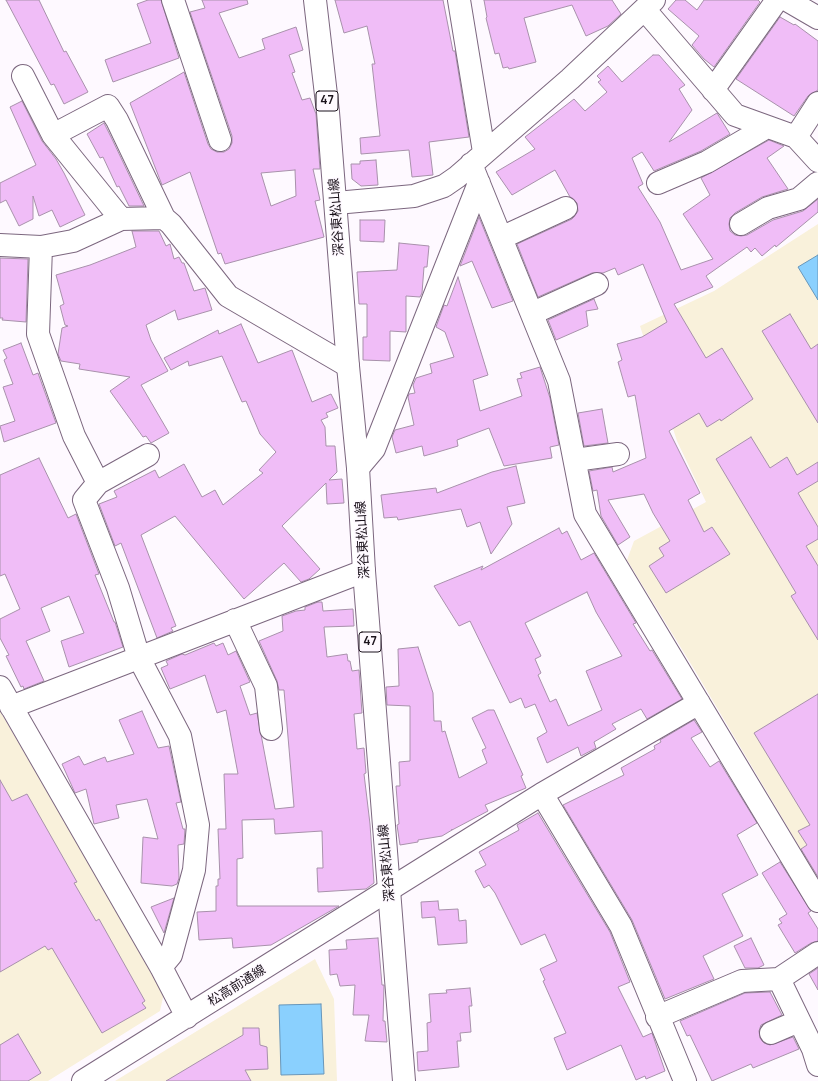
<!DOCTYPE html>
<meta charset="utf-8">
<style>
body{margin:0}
canvas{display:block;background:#fef9ff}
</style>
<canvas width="818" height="1081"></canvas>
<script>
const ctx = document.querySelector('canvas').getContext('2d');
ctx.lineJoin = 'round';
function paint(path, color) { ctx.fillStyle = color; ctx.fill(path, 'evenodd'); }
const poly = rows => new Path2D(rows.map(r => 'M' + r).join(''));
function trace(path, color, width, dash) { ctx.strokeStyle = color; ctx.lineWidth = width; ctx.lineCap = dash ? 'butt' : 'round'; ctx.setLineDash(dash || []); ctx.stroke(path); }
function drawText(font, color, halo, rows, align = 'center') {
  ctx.font = font + ' Manrope,"Noto Sans JP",sans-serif'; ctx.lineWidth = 3; ctx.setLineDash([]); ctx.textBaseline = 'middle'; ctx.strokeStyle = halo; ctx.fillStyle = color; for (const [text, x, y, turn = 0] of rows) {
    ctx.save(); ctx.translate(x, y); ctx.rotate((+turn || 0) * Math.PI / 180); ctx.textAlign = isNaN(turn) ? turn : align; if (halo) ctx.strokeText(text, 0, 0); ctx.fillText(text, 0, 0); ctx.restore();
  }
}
const education = poly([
 [818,224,818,878,694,669,627,560,634,541,706,502,677,441,640,326,714,291],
 [0,711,164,993,160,1011,48,1081,0,1081],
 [315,959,334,999,337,1081,115,1081]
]);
const water = poly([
 [818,255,818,300,798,267,818,255],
 [321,1004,324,1074,281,1075,279,1005,321,1004]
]);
const building = poly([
 [6,0,39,0,64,52,66,51,88,92,64,104,54,84,51,85,6,0],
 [148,0,161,0,179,58,113,82,105,60,151,43,137,4,148,0],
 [202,0,247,0,248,4,219,13,239,58,265,49,262,39,296,27,303,50,289,55,295,72,292,73,302,100,310,98,316,114,320,169,313,169,320,200,315,201,324,237,225,264,221,253,218,254,190,172,162,185,130,103,184,72,208,144,211,149,217,152,224,152,229,149,232,143,232,136,190,12,205,8,202,0],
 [295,170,296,196,271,206,261,173,295,170],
 [335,0,443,0,453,51,455,51,469,137,429,142,433,175,412,177,409,150,361,154,360,138,380,136,372,64,375,64,367,26,344,33,335,0],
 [484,0,612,0,621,14,608,26,586,36,572,5,524,18,536,62,509,69,508,67,503,68,499,53,495,54,486,18,487,17,484,0],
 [676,0,685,0,697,10,704,0,758,0,760,2,714,67,704,59,692,45,699,36,668,9,676,0],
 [780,17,794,25,795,24,818,41,818,90,808,96,794,116,736,79,780,17],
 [653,55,659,55,685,85,679,89,692,110,669,142,717,113,730,134,701,151,654,171,642,152,632,158,643,184,638,187,660,222,681,270,713,259,683,214,710,195,701,178,769,140,784,146,767,158,788,189,762,197,735,213,730,218,729,224,730,231,735,235,741,236,747,235,773,220,803,211,818,199,818,212,776,247,775,245,762,256,755,248,751,252,747,247,706,276,713,287,674,304,706,358,722,348,753,399,721,421,720,419,707,427,699,413,669,431,700,493,688,500,704,532,712,527,730,554,666,593,649,566,664,556,659,548,670,541,653,513,644,494,608,500,630,537,618,545,601,516,597,490,593,491,589,471,612,467,613,472,646,458,635,395,628,397,618,362,622,360,617,344,642,337,667,322,643,264,618,275,615,268,603,273,592,273,538,297,517,244,572,219,578,211,577,203,570,197,555,170,512,195,496,172,535,149,525,137,574,99,585,111,607,92,598,82,601,80,597,76,608,66,622,82,653,55],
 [22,101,42,141,56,159,64,173,85,215,60,227,52,210,39,216,33,196,33,219,19,226,6,200,0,203,0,183,36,165,10,107,22,101],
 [104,123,112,139,144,206,129,206,119,186,117,187,103,157,100,158,87,134,104,123],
 [376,160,378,185,361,186,352,179,351,164,360,164,360,161,376,160],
 [479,217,513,301,492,308,472,261,460,266,479,217],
 [360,220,385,220,384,242,360,241,360,220],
 [132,231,159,231,166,246,170,244,174,259,179,257,182,263,184,263,194,291,205,288,212,310,178,320,175,310,146,325,151,340,168,371,141,385,169,433,151,443,146,436,143,437,110,391,130,377,79,369,80,364,61,361,58,354,62,328,68,326,65,325,60,306,64,304,56,275,90,265,136,247,132,231],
 [399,243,429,246,427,267,424,267,422,293,420,297,406,296,406,332,390,331,390,361,363,360,363,337,367,337,367,304,359,304,357,272,397,270,399,243],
 [0,258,28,259,26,322,2,320,3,318,0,318,0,258],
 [458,277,488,375,473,380,480,411,522,396,517,379,522,378,520,373,540,367,550,398,559,445,550,447,552,458,504,466,489,428,457,440,458,446,438,452,424,456,422,446,396,453,392,437,395,430,414,425,408,397,409,394,415,393,413,385,416,378,432,373,430,364,454,357,445,332,436,327,444,305,447,306,458,277],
 [594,299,598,309,586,311,588,326,556,340,548,320,594,299],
 [790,314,811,349,818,344,818,423,762,331,790,314],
 [241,324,258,363,292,350,312,402,331,394,338,408,326,413,328,417,321,420,325,427,326,446,335,446,337,472,329,480,342,479,344,503,327,504,326,483,282,526,320,569,309,579,301,582,284,563,244,599,175,516,141,535,176,626,171,628,173,631,157,638,121,543,115,546,99,504,117,497,114,491,155,470,159,478,184,464,202,497,215,490,223,505,263,473,259,470,276,452,260,434,246,401,242,402,222,356,189,366,188,361,171,370,164,358,218,330,219,334,241,324],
 [21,343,33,375,38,373,56,423,4,442,0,426,15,421,3,387,13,384,4,360,7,358,3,350,21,343],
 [602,409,608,443,584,446,578,413,602,409],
 [751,437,770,468,787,457,797,475,818,462,818,481,798,493,818,527,818,539,806,546,818,566,818,640,791,596,796,593,716,459,751,437],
 [39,458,68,518,76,514,99,574,95,575,114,622,115,622,123,647,69,667,61,641,84,633,69,596,41,608,50,631,26,641,44,681,24,689,23,686,21,687,6,656,9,655,0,638,0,619,20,609,5,574,0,576,0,475,39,458],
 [516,466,525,503,507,507,512,524,491,554,480,522,467,527,461,509,398,520,397,517,384,518,381,495,436,488,437,493,492,472,516,466],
 [559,528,562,534,567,531,581,560,594,553,636,623,633,624,650,651,652,650,682,699,647,719,641,709,612,724,616,729,594,742,596,748,581,756,578,747,547,763,537,738,547,732,535,704,525,708,521,698,510,703,470,621,459,626,434,586,483,566,481,570,559,528],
 [587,592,596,612,622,656,586,671,602,710,568,726,556,699,550,702,538,675,541,673,535,659,541,656,525,623,587,592],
 [318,602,322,602,323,611,353,609,354,626,324,627,327,657,347,654,348,661,350,661,352,671,359,670,362,713,354,714,357,749,364,748,366,773,364,774,370,824,374,883,366,889,318,892,317,868,323,868,322,831,275,834,274,819,242,820,243,858,237,859,237,906,339,906,271,945,233,948,232,938,199,940,197,912,216,911,216,886,218,886,218,879,220,879,218,829,226,829,224,774,238,774,226,710,217,713,205,675,170,689,161,668,168,665,166,661,182,654,185,655,214,643,216,646,223,643,228,655,236,651,250,682,240,686,250,715,257,713,275,809,294,807,284,690,279,690,277,681,259,641,283,631,282,616,296,611,305,610,305,607,318,602],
 [418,647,433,693,434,721,441,721,442,732,445,731,459,778,487,763,482,750,486,748,472,718,488,710,494,710,523,775,521,776,526,788,485,805,488,811,452,830,452,829,452,830,442,836,418,840,418,842,400,845,397,825,399,824,396,786,400,786,399,762,410,761,410,706,387,705,386,687,399,686,398,649,418,647],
 [818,694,818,877,801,849,807,845,798,831,810,825,754,733,818,694],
 [142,711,158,748,169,746,181,802,176,803,183,829,185,829,184,844,178,845,179,878,177,884,172,886,141,883,143,837,158,839,147,799,116,805,119,818,94,824,86,789,75,793,62,764,79,756,84,765,105,757,107,762,134,754,119,720,142,711],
 [694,720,702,732,691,738,710,767,719,761,757,823,737,835,758,875,722,894,743,936,703,956,714,979,665,999,632,920,563,805,624,775,621,768,655,749,654,746,661,742,660,740,694,720],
 [0,780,12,801,27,794,77,882,74,883,96,921,99,919,145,1001,142,1003,146,1008,102,1033,52,948,48,950,45,946,0,972,0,780],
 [538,813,610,932,630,982,618,987,643,1037,652,1033,665,1071,646,1079,645,1076,636,1080,621,1045,567,1070,554,1038,566,1033,543,981,545,980,540,969,557,961,545,934,521,945,495,893,489,885,484,888,475,871,486,865,479,852,519,830,517,825,538,813],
 [780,862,811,911,808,913,818,929,818,941,811,943,795,953,778,925,782,923,779,919,787,914,762,873,780,862],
 [174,898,164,933,151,907,174,898],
 [438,901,439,910,458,909,459,921,466,920,467,943,438,945,435,917,422,918,421,902,438,901],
 [378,938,382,985,384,985,383,1021,385,1021,387,1042,365,1041,369,1015,353,1015,355,985,340,986,337,974,330,975,329,950,347,949,346,940,378,938],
 [751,938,764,965,758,968,745,968,734,946,751,938],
 [818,968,818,990,809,974,818,968],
 [470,988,472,1006,469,1006,471,1032,460,1033,461,1041,457,1041,459,1067,418,1071,417,1052,428,1051,427,1023,431,1022,429,994,447,993,446,990,470,988],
 [770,992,782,1015,761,1025,759,1031,760,1038,764,1043,770,1045,793,1037,799,1049,753,1068,751,1064,712,1081,690,1035,687,1036,680,1021,745,993,770,992],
 [243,1028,259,1028,260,1045,267,1047,268,1069,245,1070,251,1081,166,1081,243,1035,243,1028],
 [18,1034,41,1073,28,1081,0,1081,0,1045,18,1034]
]);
const minor = poly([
 [173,0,220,140],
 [459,0,484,152],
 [787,0,818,18],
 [645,10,735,115,796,137,818,161],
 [23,76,53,135,121,219],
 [713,90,777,0],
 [53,135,108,106,117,120,164,218],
 [796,137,818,103],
 [471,164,559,381,585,514,818,901],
 [658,183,707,162,767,127],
 [336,203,414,196,444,186,457,177,570,79,654,0],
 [741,224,768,208,799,199,818,183],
 [501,238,566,208],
 [0,245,41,247,73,241,121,219,164,218,171,224,228,296,348,366],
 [41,247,38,334,74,436,98,483],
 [533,313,597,284],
 [148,455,98,483,84,500,118,588,139,658,180,736,198,825,194,870,171,955,161,967],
 [575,460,618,454],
 [358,468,374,449,479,183],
 [235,620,266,686,271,729],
 [0,687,161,967,187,1017],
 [11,707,364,571],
 [542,794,621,926,685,1081],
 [779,979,813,1049,818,1065],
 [657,1017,742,981,779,979,818,953],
 [771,1033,799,1021],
 [83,1081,542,794,699,703]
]);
const major = poly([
 [315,0,328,112,348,366,358,468,364,571,404,1081]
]);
const shields = [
 [327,101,22],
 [370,642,22]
];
const shieldNames = [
 ["47",327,101],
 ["47",370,642]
];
const streetNames = [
 ["深谷東松山線",337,217,-94],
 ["深谷東松山線",363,540,-93],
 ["深谷東松山線",387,863,-95],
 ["松高前通線",237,986,-32]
];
paint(education, '#f9f1db');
paint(water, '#8ad0fe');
trace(water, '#6997ba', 1);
paint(building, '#f0bdf7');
trace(building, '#a891ab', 1);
trace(minor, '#7c677f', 24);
trace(major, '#7c677f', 24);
trace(minor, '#fff', 22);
trace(major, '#fff', 22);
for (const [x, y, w] of shields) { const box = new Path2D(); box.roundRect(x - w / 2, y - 10, w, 20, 3); ctx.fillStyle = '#fef9ff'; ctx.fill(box); trace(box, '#1b131c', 1); }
drawText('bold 12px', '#1b131c', null, shieldNames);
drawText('13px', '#1b131c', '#fef9ff', streetNames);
</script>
